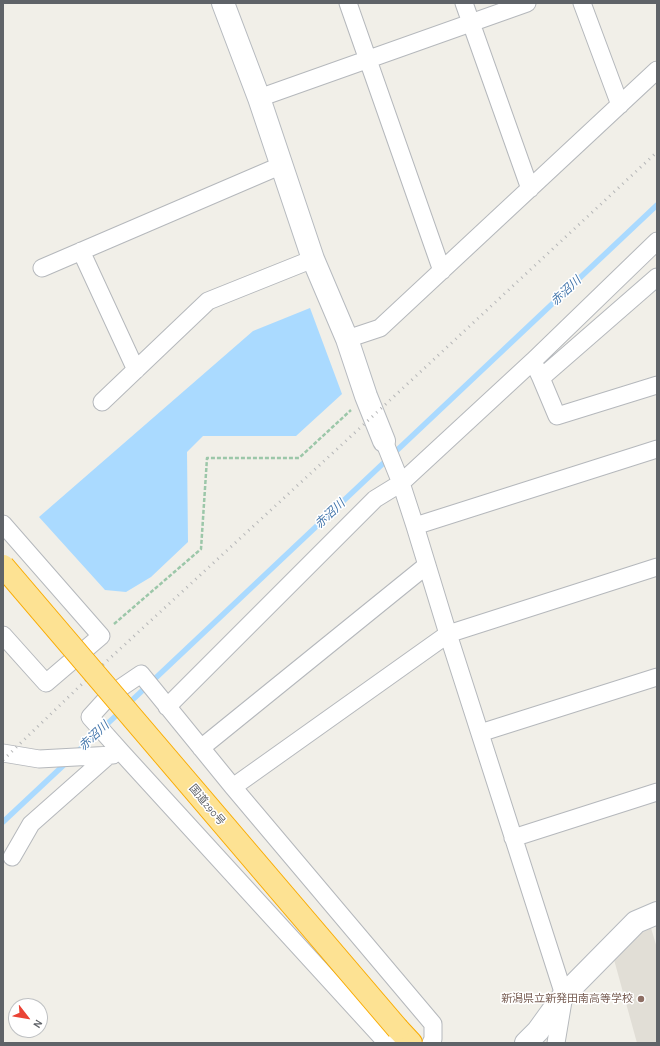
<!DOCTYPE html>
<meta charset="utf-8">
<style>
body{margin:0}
#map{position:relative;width:660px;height:1046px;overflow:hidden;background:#f1efe8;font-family:"Alegreya Sans",sans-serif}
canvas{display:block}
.frame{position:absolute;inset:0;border:4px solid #5f6368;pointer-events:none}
.north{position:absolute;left:8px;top:998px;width:40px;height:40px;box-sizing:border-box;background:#fff;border:1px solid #bfc1c3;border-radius:50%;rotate:121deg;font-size:11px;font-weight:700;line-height:16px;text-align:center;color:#5f6368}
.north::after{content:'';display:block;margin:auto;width:14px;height:18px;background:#ea4335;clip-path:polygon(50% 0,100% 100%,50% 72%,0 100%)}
</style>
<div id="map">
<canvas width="660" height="1046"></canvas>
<div class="frame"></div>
<div class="north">N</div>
</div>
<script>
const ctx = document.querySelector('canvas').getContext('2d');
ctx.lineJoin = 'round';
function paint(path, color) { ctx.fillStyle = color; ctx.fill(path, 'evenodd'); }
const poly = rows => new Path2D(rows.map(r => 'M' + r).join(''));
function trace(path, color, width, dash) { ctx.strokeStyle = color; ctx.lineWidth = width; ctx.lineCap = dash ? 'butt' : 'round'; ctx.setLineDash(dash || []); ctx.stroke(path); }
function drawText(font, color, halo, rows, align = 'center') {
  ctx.font = font + ' "Alegreya Sans","Noto Sans JP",sans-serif'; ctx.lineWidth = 3; ctx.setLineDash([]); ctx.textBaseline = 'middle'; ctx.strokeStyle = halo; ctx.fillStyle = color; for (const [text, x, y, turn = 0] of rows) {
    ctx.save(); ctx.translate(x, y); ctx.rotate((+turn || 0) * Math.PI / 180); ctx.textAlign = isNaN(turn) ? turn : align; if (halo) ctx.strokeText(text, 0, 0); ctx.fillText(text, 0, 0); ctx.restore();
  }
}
const education = poly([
 [651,928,657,948,657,1043,637,1043,613,956,637,935]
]);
const water = poly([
 [310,308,342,394,296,436,203,436,187,452,188,542,151,577,126,592,105,590,39,517,253,331]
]);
const stream = poly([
 [127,705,657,205],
 [76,753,121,711],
 [3,822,67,762]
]);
const path = poly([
 [114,624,201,549,207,458,299,458,351,410]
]);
const street = poly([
 [348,3,442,271],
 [464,3,530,189],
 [582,3,620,105],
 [259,98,527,3],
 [81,251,136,370],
 [42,268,282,165],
 [347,339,380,328,657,70],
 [533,361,541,378,657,277],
 [541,378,557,416,657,385],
 [102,402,208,301,313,259],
 [384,441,401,483,415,526,448,634,564,995,556,1043],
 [3,524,101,636,46,683,3,635],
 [415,526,657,449],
 [167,707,375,499,401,483,533,361,657,241],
 [480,733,657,677],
 [201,748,427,565],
 [3,753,39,759,113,755],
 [233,787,448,634,657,567],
 [513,838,657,792],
 [12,857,31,824,109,755],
 [387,1043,123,754,90,717,110,695,141,674,233,787,433,1024,433,1039,431,1043]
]);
const secondary = poly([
 [223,3,259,98,313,259,347,339,366,396,384,441],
 [526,1043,538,1031,564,995,636,922,657,913]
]);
const highway = poly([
 [398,1029,411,1043]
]);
const rail = poly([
 [3,760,82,684,374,415,657,152]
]);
const highwayBridge = poly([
 [3,566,398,1029]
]);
const markers = [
 [641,999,4,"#8d6e63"]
];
const streetNames = [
 ["国道290号",207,805,50]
];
const educationNames = [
 ["新潟県立新発田南高等学校",633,999]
];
const waterNames = [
 ["赤沼川",566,291,-43],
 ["赤沼川",330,514,-43],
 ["赤沼川",94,736,-43]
];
paint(education, '#e1ded6');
paint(water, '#aadaff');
trace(stream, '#aadaff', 5.5);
trace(street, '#b5b8bc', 19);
trace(secondary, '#b6babf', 24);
trace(highway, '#f9ab00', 24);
trace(path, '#9cc7a9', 2.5, [4, 2]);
trace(street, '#fff', 17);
trace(secondary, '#fff', 22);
trace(highway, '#fde293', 22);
trace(rail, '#b6b7b8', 3, [1, 5]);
trace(highwayBridge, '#f9ab00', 24, []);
trace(highwayBridge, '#fde293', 22);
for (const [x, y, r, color] of markers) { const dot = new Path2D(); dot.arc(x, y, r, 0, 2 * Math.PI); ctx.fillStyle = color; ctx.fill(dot); trace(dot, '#fff', 1.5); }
drawText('11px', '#5f6368', '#fff', streetNames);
drawText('11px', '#785e54', '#fff', educationNames, 'right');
drawText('italic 12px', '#4174aa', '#fff', waterNames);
</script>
